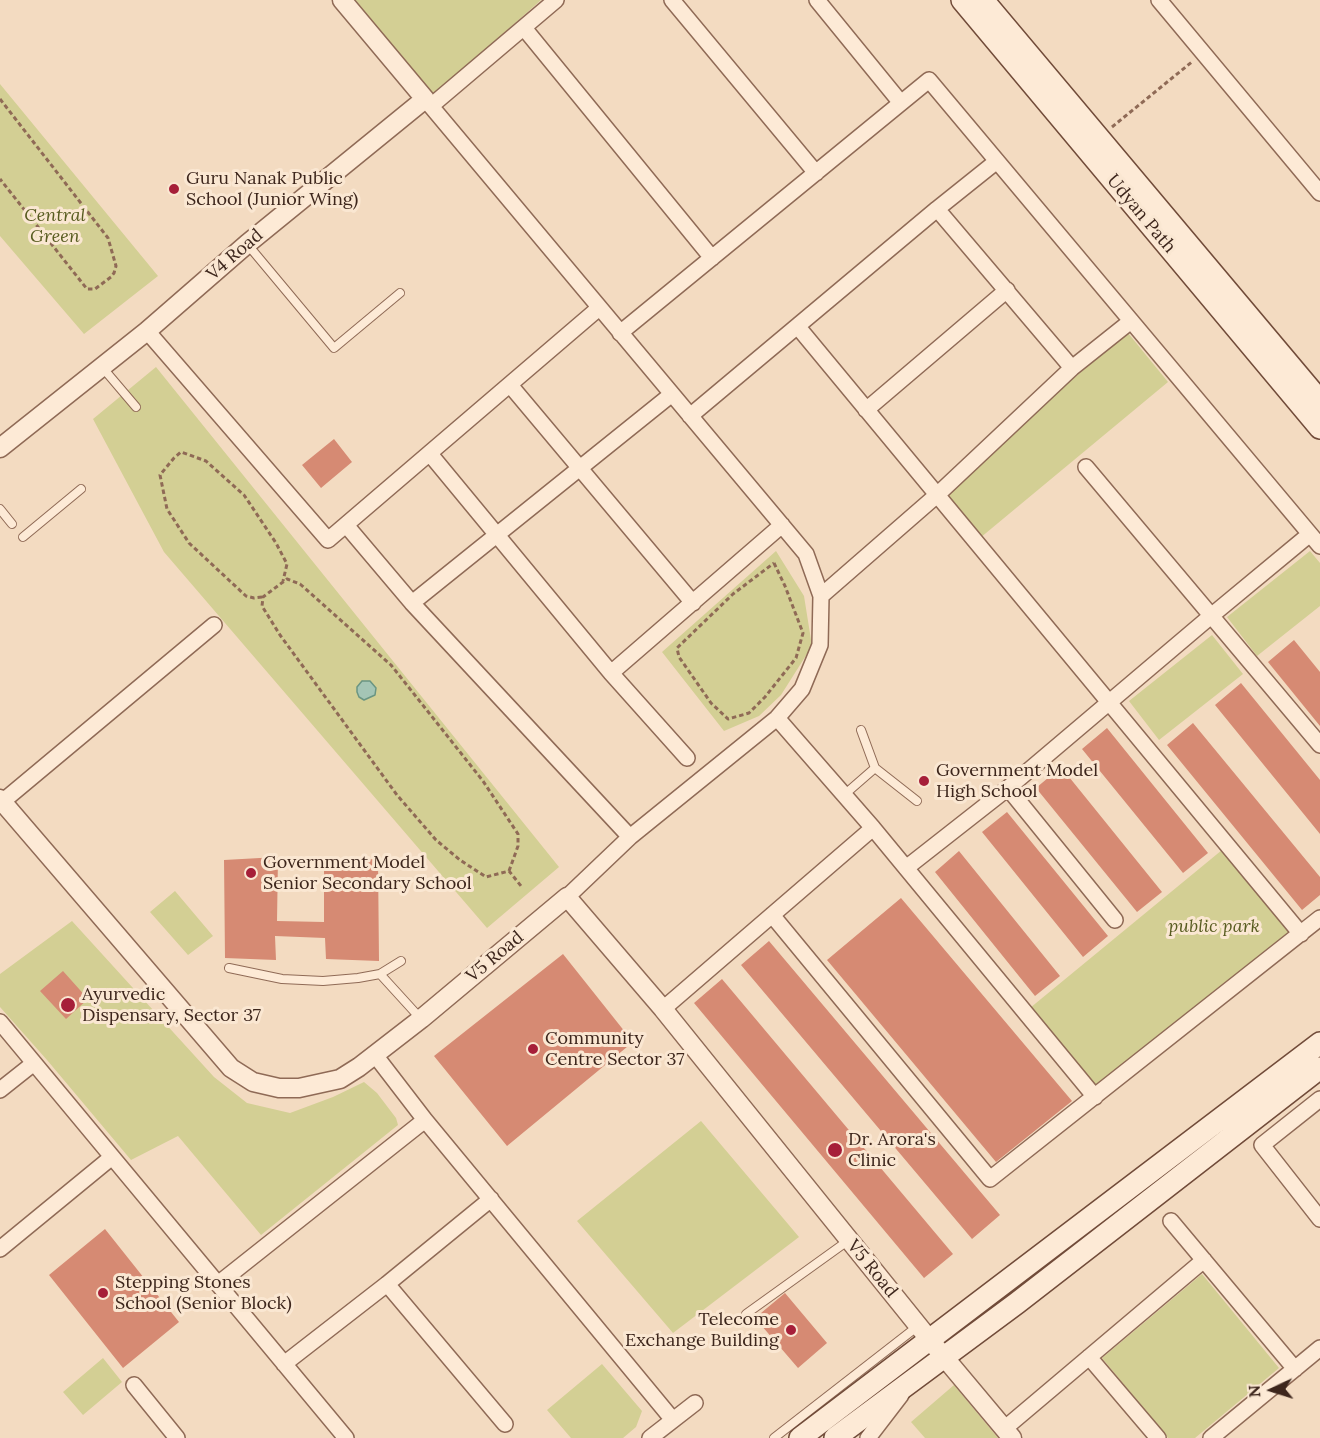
<!DOCTYPE html>
<style>
body{margin:0}
#map{position:relative;width:1320px;height:1438px;overflow:hidden;background:#f3dbc1;font-family:Lora,serif}
canvas{display:block}
.north{position:absolute;left:1242px;top:1360px;width:60px;height:60px;-webkit-text-stroke:4px #fae7d2;paint-order:stroke;rotate:266deg;font-size:16px;font-weight:700;line-height:24px;text-align:center;color:#3d261c}
.north::after{content:'';display:block;margin:auto;width:21px;height:27px;background:#3d261c;clip-path:polygon(50% 0,100% 100%,50% 72%,0 100%)}
</style>
<div id="map">
<canvas width="1320" height="1438"></canvas>
<div class="north">N</div>
</div>
<script>
const ctx = document.querySelector('canvas').getContext('2d');
ctx.lineJoin = 'round';
function paint(path, color) { ctx.fillStyle = color; ctx.fill(path, 'evenodd'); }
const poly = rows => new Path2D(rows.map(r => 'M' + r).join(''));
function trace(path, color, width, dash) { ctx.strokeStyle = color; ctx.lineWidth = width; ctx.lineCap = dash ? 'butt' : 'round'; ctx.setLineDash(dash || []); ctx.stroke(path); }
function drawText(font, color, halo, rows, align = 'center') {
  ctx.font = font + ' Lora,serif'; ctx.lineWidth = 6; ctx.setLineDash([]); ctx.textBaseline = 'middle'; ctx.strokeStyle = halo; ctx.fillStyle = color; for (const [text, x, y, turn = 0] of rows) {
    ctx.save(); ctx.translate(x, y); ctx.rotate((+turn || 0) * Math.PI / 180); ctx.textAlign = isNaN(turn) ? turn : align; if (halo) ctx.strokeText(text, 0, 0); ctx.fillText(text, 0, 0); ctx.restore();
  }
}
const green = poly([
 [355,0,541,0,433,96],
 [0,84,158,276,84,334,0,236],
 [1128,333,1168,382,980,538,940,489],
 [156,367,559,867,487,928,164,552,93,419],
 [776,551,804,596,812,646,781,695,759,716,724,731,662,652],
 [1310,551,1320,563,1320,606,1257,656,1227,617],
 [1212,635,1243,674,1159,740,1129,701],
 [1222,850,1293,935,1096,1089,1030,1008],
 [175,891,213,936,188,955,150,912],
 [72,921,214,1077,247,1103,290,1113,333,1097,364,1082,377,1093,396,1118,398,1125,261,1235,178,1136,131,1160,47,1060,0,1007,0,974],
 [701,1121,799,1237,673,1333,577,1221],
 [1202,1274,1279,1368,1195,1438,1168,1438,1102,1358],
 [103,1358,122,1382,83,1415,63,1392],
 [602,1364,642,1411,636,1427,623,1438,571,1438,547,1410],
 [954,1385,998,1438,925,1438,911,1422]
]);
const water = poly([
 [362,681,370,681,376,688,375,695,364,700,359,697,357,692,357,687,362,681]
]);
const building = poly([
 [334,439,352,462,321,488,302,465],
 [1294,640,1320,672,1320,726,1268,662],
 [1241,683,1320,780,1320,834,1215,705],
 [1193,723,1320,877,1320,895,1302,910,1167,745],
 [1107,728,1208,853,1183,873,1082,749],
 [1061,767,1162,892,1137,912,1036,788],
 [1007,812,1108,936,1083,957,982,832],
 [959,851,1060,976,1035,996,935,872],
 [278,857,277,921,324,922,324,861,378,859,379,961,326,959,325,938,275,936,276,960,225,958,224,860],
 [901,898,1072,1101,996,1162,827,960],
 [769,941,1000,1215,972,1239,741,965],
 [563,954,633,1042,507,1146,434,1056],
 [63,971,88,999,66,1019,40,991],
 [722,979,953,1254,924,1278,694,1003],
 [105,1229,179,1322,123,1368,49,1275],
 [785,1293,827,1343,798,1368,755,1318]
]);
const path = poly([
 [0,99,108,238,116,266,114,273,111,277,95,289,87,289,0,179],
 [1112,127,1193,61],
 [774,563,785,586,803,633,796,658,765,697,749,713,728,719,711,703,679,657,677,648,733,594,774,563],
 [262,597,254,598,246,596,189,543,167,509,160,475,174,458,181,452,206,461,244,495,276,543,287,564,283,581],
 [509,871,518,846,518,834,483,781,391,665,300,584,287,579,263,597,262,606,280,635,397,795,436,840,460,860,486,877,509,871,521,886]
]);
const service = poly([
 [248,245,334,348,400,293],
 [102,367,136,407],
 [0,509,12,524],
 [23,537,81,489],
 [875,768,917,801],
 [844,795,875,768,861,730],
 [229,968,282,979,323,981,358,978,380,974,401,961],
 [380,974,421,1019],
 [746,1314,849,1240],
 [774,1438,918,1326]
]);
const minor = poly([
 [672,0,816,173],
 [817,0,901,103],
 [1159,0,1320,193],
 [524,28,712,258],
 [425,99,806,554,821,596,820,645,802,689,777,718,630,837,567,897],
 [431,106,556,0],
 [937,209,1072,368],
 [798,327,1301,934],
 [147,331,328,540,599,308],
 [620,333,929,80,1320,546],
 [510,385,693,603],
 [866,410,1007,290],
 [690,416,937,209,997,161],
 [430,454,611,673,687,758],
 [1086,467,1320,745],
 [346,525,412,603,630,837],
 [821,596,937,495,1072,368,1131,321],
 [412,603,672,394],
 [611,673,782,525],
 [777,718,873,828,1095,1097],
 [1008,788,1115,920],
 [2,802,214,625],
 [906,868,1008,788,1211,616,1310,534],
 [772,915,990,1179,1320,918],
 [663,1009,873,828],
 [0,1022,346,1438],
 [375,1055,425,1120,673,1420],
 [0,1090,34,1063],
 [1320,1099,1262,1145,1320,1219],
 [1171,1221,1295,1369],
 [0,1249,112,1157],
 [218,1284,425,1120],
 [387,1284,505,1424],
 [1089,1357,1158,1438],
 [284,1364,387,1284,491,1199],
 [134,1385,177,1438],
 [1004,1429,1204,1260],
 [650,1438,695,1403],
 [868,1438,901,1395],
 [1211,1438,1320,1348]
]);
const tertiary = poly([
 [0,448,147,331,247,244,425,99,342,0],
 [0,799,231,1068,253,1082,279,1088,299,1088,340,1079,359,1067,421,1019,567,897,663,1009,929,1339,1012,1438]
]);
const secondary = poly([
 [962,0,1320,428],
 [983,0,1320,401],
 [800,1438,1320,1043],
 [835,1438,1017,1303,1320,1068]
]);
const markers = [
 [174,189,6,"#a61f39"],
 [924,781,6,"#a61f39"],
 [251,873,6,"#a61f39"],
 [68,1005,8,"#a61f39"],
 [533,1049,6,"#a61f39"],
 [835,1150,8,"#a61f39"],
 [103,1293,6,"#a61f39"],
 [791,1330,6,"#a61f39"]
];
const poiNames = [
 ["Guru Nanak Public",186,179],
 ["School (Junior Wing)",186,200],
 ["Government Model",936,771],
 ["High School",936,792],
 ["Government Model",263,863],
 ["Senior Secondary School",263,884],
 ["Ayurvedic",82,995],
 ["Dispensary, Sector 37",82,1016],
 ["Community",545,1039],
 ["Centre Sector 37",545,1060],
 ["Dr. Arora's",848,1140],
 ["Clinic",848,1161],
 ["Stepping Stones",115,1283],
 ["School (Senior Block)",115,1304],
 ["Telecome",779,1320,"right"],
 ["Exchange Building",779,1341,"right"]
];
const streetNames = [
 ["Udyan Path",1141,214,50],
 ["V4 Road",235,255,-41],
 ["V5 Road",495,957,-40],
 ["V5 Road",872,1269,51]
];
const parkNames = [
 ["Central",55,216],
 ["Green",55,237],
 ["public park",1214,927]
];
paint(green, '#d3cf94');
paint(water, '#a4c5b5');
trace(water, '#6a9582', 1.5);
paint(building, '#d68a73');
trace(service, '#8f6a56', 10);
trace(minor, '#8f6a56', 18);
trace(tertiary, '#8f6a56', 21);
trace(secondary, '#714b39', 24);
trace(path, '#8f6a56', 3, [4.5, 3]);
trace(service, '#fdead6', 8);
trace(minor, '#fdead6', 15);
trace(tertiary, '#fdead6', 18);
trace(secondary, '#fdead6', 21);
for (const [x, y, r, color] of markers) { const dot = new Path2D(); dot.arc(x, y, r, 0, 2 * Math.PI); ctx.fillStyle = color; ctx.fill(dot); trace(dot, '#fae7d2', 2); }
drawText('18px', '#3d261c', '#fae7d2', poiNames, 'left');
drawText('18px', '#3d261c', '#fae7d2', streetNames);
drawText('italic 18px', '#585c20', '#fae7d2', parkNames);
</script>
